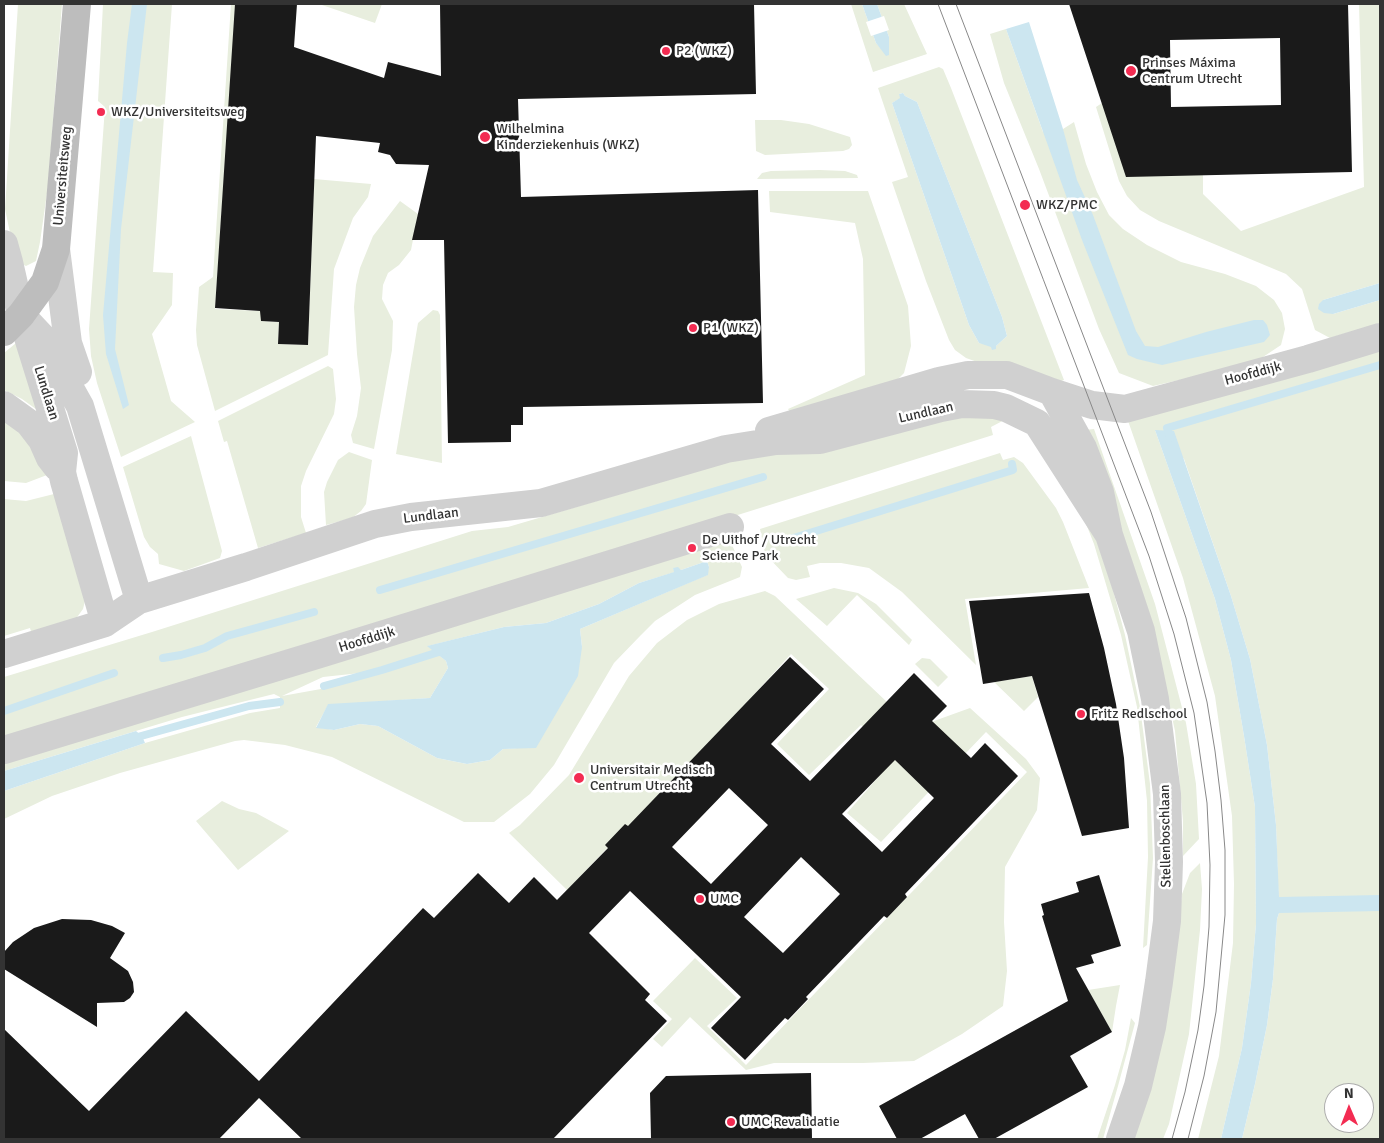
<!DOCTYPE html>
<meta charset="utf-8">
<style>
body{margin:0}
#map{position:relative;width:1384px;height:1143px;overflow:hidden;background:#fff;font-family:Signika,sans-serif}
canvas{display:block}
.frame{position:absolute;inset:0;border:5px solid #333;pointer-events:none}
.north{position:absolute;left:1324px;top:1083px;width:50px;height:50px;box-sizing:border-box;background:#fff;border:1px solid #adadad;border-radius:50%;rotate:359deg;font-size:14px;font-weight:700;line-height:20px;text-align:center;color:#333}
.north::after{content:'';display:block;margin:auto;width:18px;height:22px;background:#f32c52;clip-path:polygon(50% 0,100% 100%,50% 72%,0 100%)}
</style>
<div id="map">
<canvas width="1384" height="1143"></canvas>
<div class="frame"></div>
<div class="north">N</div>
</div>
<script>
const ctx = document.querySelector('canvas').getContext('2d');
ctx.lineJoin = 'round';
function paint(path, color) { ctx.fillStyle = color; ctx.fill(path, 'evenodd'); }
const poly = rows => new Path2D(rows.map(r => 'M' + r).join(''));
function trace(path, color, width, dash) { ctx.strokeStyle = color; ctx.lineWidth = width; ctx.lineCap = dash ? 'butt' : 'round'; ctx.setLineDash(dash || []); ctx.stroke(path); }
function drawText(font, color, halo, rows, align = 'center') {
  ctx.font = font + ' Signika,sans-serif'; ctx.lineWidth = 5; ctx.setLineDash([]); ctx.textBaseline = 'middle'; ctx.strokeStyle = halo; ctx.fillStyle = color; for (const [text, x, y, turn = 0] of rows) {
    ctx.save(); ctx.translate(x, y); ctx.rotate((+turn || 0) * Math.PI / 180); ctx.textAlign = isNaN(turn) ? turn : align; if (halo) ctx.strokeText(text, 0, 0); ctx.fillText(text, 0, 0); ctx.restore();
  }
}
const green = poly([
 [18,4,62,4,48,186,40,242,36,261,26,266,16,261,5,209],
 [103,4,172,4,153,272,173,273,172,305,152,334,171,401,195,422,121,457,97,383,91,356,89,329,105,107,98,101],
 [231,4,236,4,215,309,261,311,261,321,279,322,278,344,308,345,314,179,371,184,368,197,353,218,334,269,328,355,215,411,197,345,196,330,199,287,213,277],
 [319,4,382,4,375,23],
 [851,4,862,4,876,43,884,52,889,54,889,37,877,4,904,4,927,54,873,72],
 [1359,4,1380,4,1380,283,1323,300,1333,314,1380,300,1380,323,1330,338,1315,330,1302,289,1286,274,1159,221,1140,210,1127,196,1119,181,1096,107,1102,103,1203,175,1203,194,1241,231,1364,187],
 [1006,29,1043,132,1063,129,1074,122,1086,164,1097,192,1109,215,1123,229,1147,245,1181,262,1225,274,1256,286,1274,300,1282,313,1285,329,1281,345,1254,363,1153,386,1119,373,1099,329,1039,169,1004,83,990,34],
 [939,67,943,69,951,88,1064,380,1054,384,983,364,966,358,955,350,949,340,926,281,892,182,908,177,878,88],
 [903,93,905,96,917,102,1002,317,1007,336,996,346,979,343,969,325,892,103,901,98,899,94],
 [755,120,781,120,809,124,850,137,852,145,849,149,843,151,765,155,756,151],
 [820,170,845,171,857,175,858,178,757,179,762,173,771,171],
 [769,191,868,191,908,306,911,346,904,373,895,382,793,416,788,409,865,375,863,259,855,223,770,212],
 [400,201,418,214,411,250,399,265,388,273,383,285,382,299,393,321,392,350,374,449,353,443,351,435,357,416,361,388,357,354,354,307,356,285,360,268,373,236],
 [433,310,438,311,440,315,442,463,396,454,418,323],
 [16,343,40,412,22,399,4,390,4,353],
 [1380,346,1380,1139,1242,1139,1255,1084,1267,1025,1273,979,1277,919,1279,913,1276,825,1267,745,1250,659,1231,596,1184,459,1155,430,1215,599,1231,660,1244,736,1255,807,1256,924,1251,983,1242,1048,1221,1139,1198,1139,1219,1056,1233,943,1234,884,1232,816,1215,696,1183,578,1127,418],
 [1334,1093,1364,1093,1364,1123,1334,1123],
 [328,366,333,369,336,399,334,414,306,471,301,486,301,517,306,533,258,548,227,441,224,442,218,421],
 [954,410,1012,416,991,427,993,435,326,644,4,741,4,677,152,632,472,531,508,527,729,462],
 [4,416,19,429,47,475,26,483,4,481],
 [1094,429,1155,604,1186,723,1196,784,1199,839,1183,856,1183,821,1175,731,1157,647,1085,430],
 [191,436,222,551,220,558,184,571,159,564,158,554,150,547,144,537,123,467],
 [349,452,372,460,366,504,361,511,352,518,326,525,324,492,327,482,338,460],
 [1000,453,1003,460,1014,457,1023,463,1056,508,1063,522,1089,588,965,599,976,665,902,592,869,568,841,563,820,563,807,566,810,577,796,580,788,578,765,554,760,529],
 [54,494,85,601,83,609,75,620,32,635,30,628,4,636,4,499,26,501],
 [1081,511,1096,539,1113,590,1125,635,1140,707,1150,784,1153,858,1147,945,1143,948,1148,857,1147,801,1137,707,1121,635,1094,544],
 [722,542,732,545,742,567,740,577,695,595,655,621,641,635,614,663,554,765,530,794,494,822,464,822,332,757,285,745,244,740,235,741,120,773,52,796,4,819,4,791,145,743,250,713,280,708,280,697,274,694,182,717,4,771,4,758],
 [707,561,709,567,707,575,580,629,582,647,518,748,503,749,490,760,467,764,437,758,378,726,360,724,334,730,316,727,328,705,430,698,448,668,446,661,428,646,504,627,546,623,599,604,639,583,675,572,673,568,681,570],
 [379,671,332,687,282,696,323,677],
 [834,588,858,593,876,604,912,640,909,645,857,595,827,626,796,599],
 [765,591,775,596,906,720,923,725,970,708,1026,759,1040,778,1037,810,1005,867,1004,922,1007,971,1003,1006,962,1034,914,1061,863,1063,774,1063,746,1070,690,1017,662,1047,653,1039,672,1019,653,1001,695,958,737,998,707,1026,746,1065,1027,772,986,732,881,842,847,813,895,758,861,725,809,775,777,744,829,689,791,654,740,710,567,890,509,833,520,825,569,775,629,676,657,643,687,620,719,604],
 [922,658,930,659,948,677,938,687,915,664],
 [1032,676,1038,697,1024,711,994,682],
 [222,801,239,809,256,813,289,831,238,870,196,821],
 [1200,863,1202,889,1200,930,1189,1034,1169,1124,1163,1139,1133,1139,1179,921,1182,894,1190,873],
 [1120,985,1116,1006,1112,1032,1088,990],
 [1131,1018,1135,1023,1118,1086,1103,1139,1097,1139,1115,1085,1125,1050]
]);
const water = poly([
 [132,4,147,4,121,229,115,349,129,405,123,409,106,354,103,315,127,43],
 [862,4,877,4,889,37,889,55,886,56,876,43],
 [1029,22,1063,129,1077,180,1093,215,1136,331,1145,346,1158,347,1206,332,1254,320,1263,320,1267,325,1270,335,1264,342,1162,365,1137,359,1128,355,1082,240,1006,29],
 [903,93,905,96,917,102,1002,317,1007,336,996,346,996,349,992,350,991,347,979,343,969,325,892,103,900,98,899,94],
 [1380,283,1380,300,1333,314,1324,313,1318,309,1319,304,1323,300],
 [1155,430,1174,431,1231,596,1250,659,1267,745,1276,825,1279,897,1380,895,1380,911,1279,913,1277,919,1273,979,1267,1025,1255,1084,1242,1139,1221,1139,1242,1048,1251,983,1256,924,1255,807,1244,736,1231,660,1215,599],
 [707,561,709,567,708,575,580,629,582,647,578,676,536,748,503,749,490,760,467,764,437,758,378,726,360,724,334,730,316,728,328,704,430,698,448,668,446,661,427,646,504,627,546,623,599,604,639,583,674,572,673,568,678,567,681,570],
 [136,731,142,736,145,743,4,791,4,771]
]);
const pier = poly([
 [884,16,889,30,871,36,866,22]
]);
const stream = poly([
 [1170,438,1167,428,1380,365],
 [787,540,1013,470,1012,464],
 [380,590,763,477],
 [163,658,181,655,205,648,227,636,314,612],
 [324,686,382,670,445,650],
 [4,711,114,673],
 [134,738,249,706,280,702]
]);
const building = poly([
 [235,4,297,4,294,47,384,78,388,62,441,76,440,4,754,4,756,94,518,99,521,197,758,190,763,403,523,407,523,425,511,425,511,442,448,443,444,240,412,240,429,165,396,164,390,155,378,152,380,143,316,136,308,345,278,344,279,322,261,321,260,311,215,308],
 [1069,4,1348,4,1352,172,1126,177],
 [1280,38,1281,105,1171,107,1170,40],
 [1089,593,1104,648,1116,704,1124,758,1129,828,1082,836,1032,676,983,684,969,601],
 [790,657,824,689,771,744,810,781,914,673,947,706,932,721,971,758,985,743,1018,776,905,894,907,897,887,918,884,916,806,997,808,999,788,1020,785,1018,745,1060,711,1028,741,997,630,891,589,933,650,994,645,1000,667,1021,553,1139,302,1139,259,1098,219,1139,4,1139,4,1029,89,1111,186,1011,259,1081,423,908,434,918,478,873,509,903,534,877,557,900,608,848,605,845,625,824,628,826],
 [895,760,934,798,882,852,842,814],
 [729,788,768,825,711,884,672,847],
 [801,857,840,894,783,953,744,917],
 [1099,875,1121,946,1091,955,1094,963,1076,968,1112,1032,1070,1056,1088,1087,994,1139,979,1139,965,1114,920,1139,897,1139,879,1106,1068,1001,1042,916,1044,915,1041,904,1079,892,1076,882],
 [62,919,91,920,112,926,125,933,110,958,128,971,133,982,134,992,130,998,124,1002,97,1003,97,1027,4,969,4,952,13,942,34,928],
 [811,1073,812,1139,651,1139,650,1093,666,1076]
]);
const minor = poly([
 [4,244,9,262,21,315,64,453,62,472,64,481,105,623],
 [56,249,68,343,78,372],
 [26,320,55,351,66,381,80,406,139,600],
 [1052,392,1083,448,1100,492,1109,535,1141,631,1155,699,1167,794,1169,862,1167,921,1159,982,1152,1027,1138,1086,1120,1139],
 [4,405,29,423,42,440,50,458,57,467],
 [769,431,939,381,968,375,1007,375,1052,392,1092,405,1125,409,1308,359,1380,337],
 [4,654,105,623,139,600,246,567,375,524,411,517,541,503,726,449,776,441,820,440,941,408,962,404,994,405,1006,408,1037,423,1109,535],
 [4,750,323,653,730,527]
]);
const secondary = poly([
 [4,332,21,315,45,282,56,249,77,4]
]);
const tram = poly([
 [938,4,1149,556,1174,634,1194,713,1207,803,1210,865,1209,927,1204,986,1198,1030,1185,1092,1172,1139],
 [956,4,1151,512,1186,618,1207,702,1215,751,1221,800,1225,850,1225,915,1216,1012,1204,1076,1188,1139]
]);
const markers = [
 [666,51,5,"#f32c52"],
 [1131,71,6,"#f32c52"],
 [101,112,5,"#f32c52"],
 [485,137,6,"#f32c52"],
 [1025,205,6,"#f32c52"],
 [693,328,5,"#f32c52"],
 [692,548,5,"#f32c52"],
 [1081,714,5,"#f32c52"],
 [579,778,6,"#f32c52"],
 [700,899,5,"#f32c52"],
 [731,1122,5,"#f32c52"]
];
const poiNames = [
 ["P2 (WKZ)",676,51],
 ["Prinses Máxima",1142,63],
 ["Centrum Utrecht",1142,79],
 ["WKZ/Universiteitsweg",111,112],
 ["Wilhelmina",496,129],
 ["Kinderziekenhuis (WKZ)",496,145],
 ["WKZ/PMC",1036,205],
 ["P1 (WKZ)",703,328],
 ["De Uithof / Utrecht",702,540],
 ["Science Park",702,556],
 ["Fritz Redlschool",1091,714],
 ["Universitair Medisch",590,770],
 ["Centrum Utrecht",590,786],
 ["UMC",710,899],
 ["UMC Revalidatie",741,1122]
];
const streetNames = [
 ["Universiteitsweg",63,176,-85],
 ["Hoofddijk",1253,374,-15],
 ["Lundlaan",46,393,73],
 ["Lundlaan",926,413,-13],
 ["Lundlaan",431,516,-7],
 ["Hoofddijk",367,640,-17],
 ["Stellenboschlaan",1166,836,-91]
];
paint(green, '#e8eede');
paint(water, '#cce6f0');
paint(pier, '#fff');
trace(stream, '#cce6f0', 8);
paint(building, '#1a1a1a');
trace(minor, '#d0d0d0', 28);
trace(secondary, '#bdbdbd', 28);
trace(tram, '#888', 1);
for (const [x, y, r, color] of markers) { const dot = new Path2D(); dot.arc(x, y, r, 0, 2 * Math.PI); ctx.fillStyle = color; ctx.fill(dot); trace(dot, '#fff', 2); }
drawText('14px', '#333', '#fff', poiNames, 'left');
drawText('14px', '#333', '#fff', streetNames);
</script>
